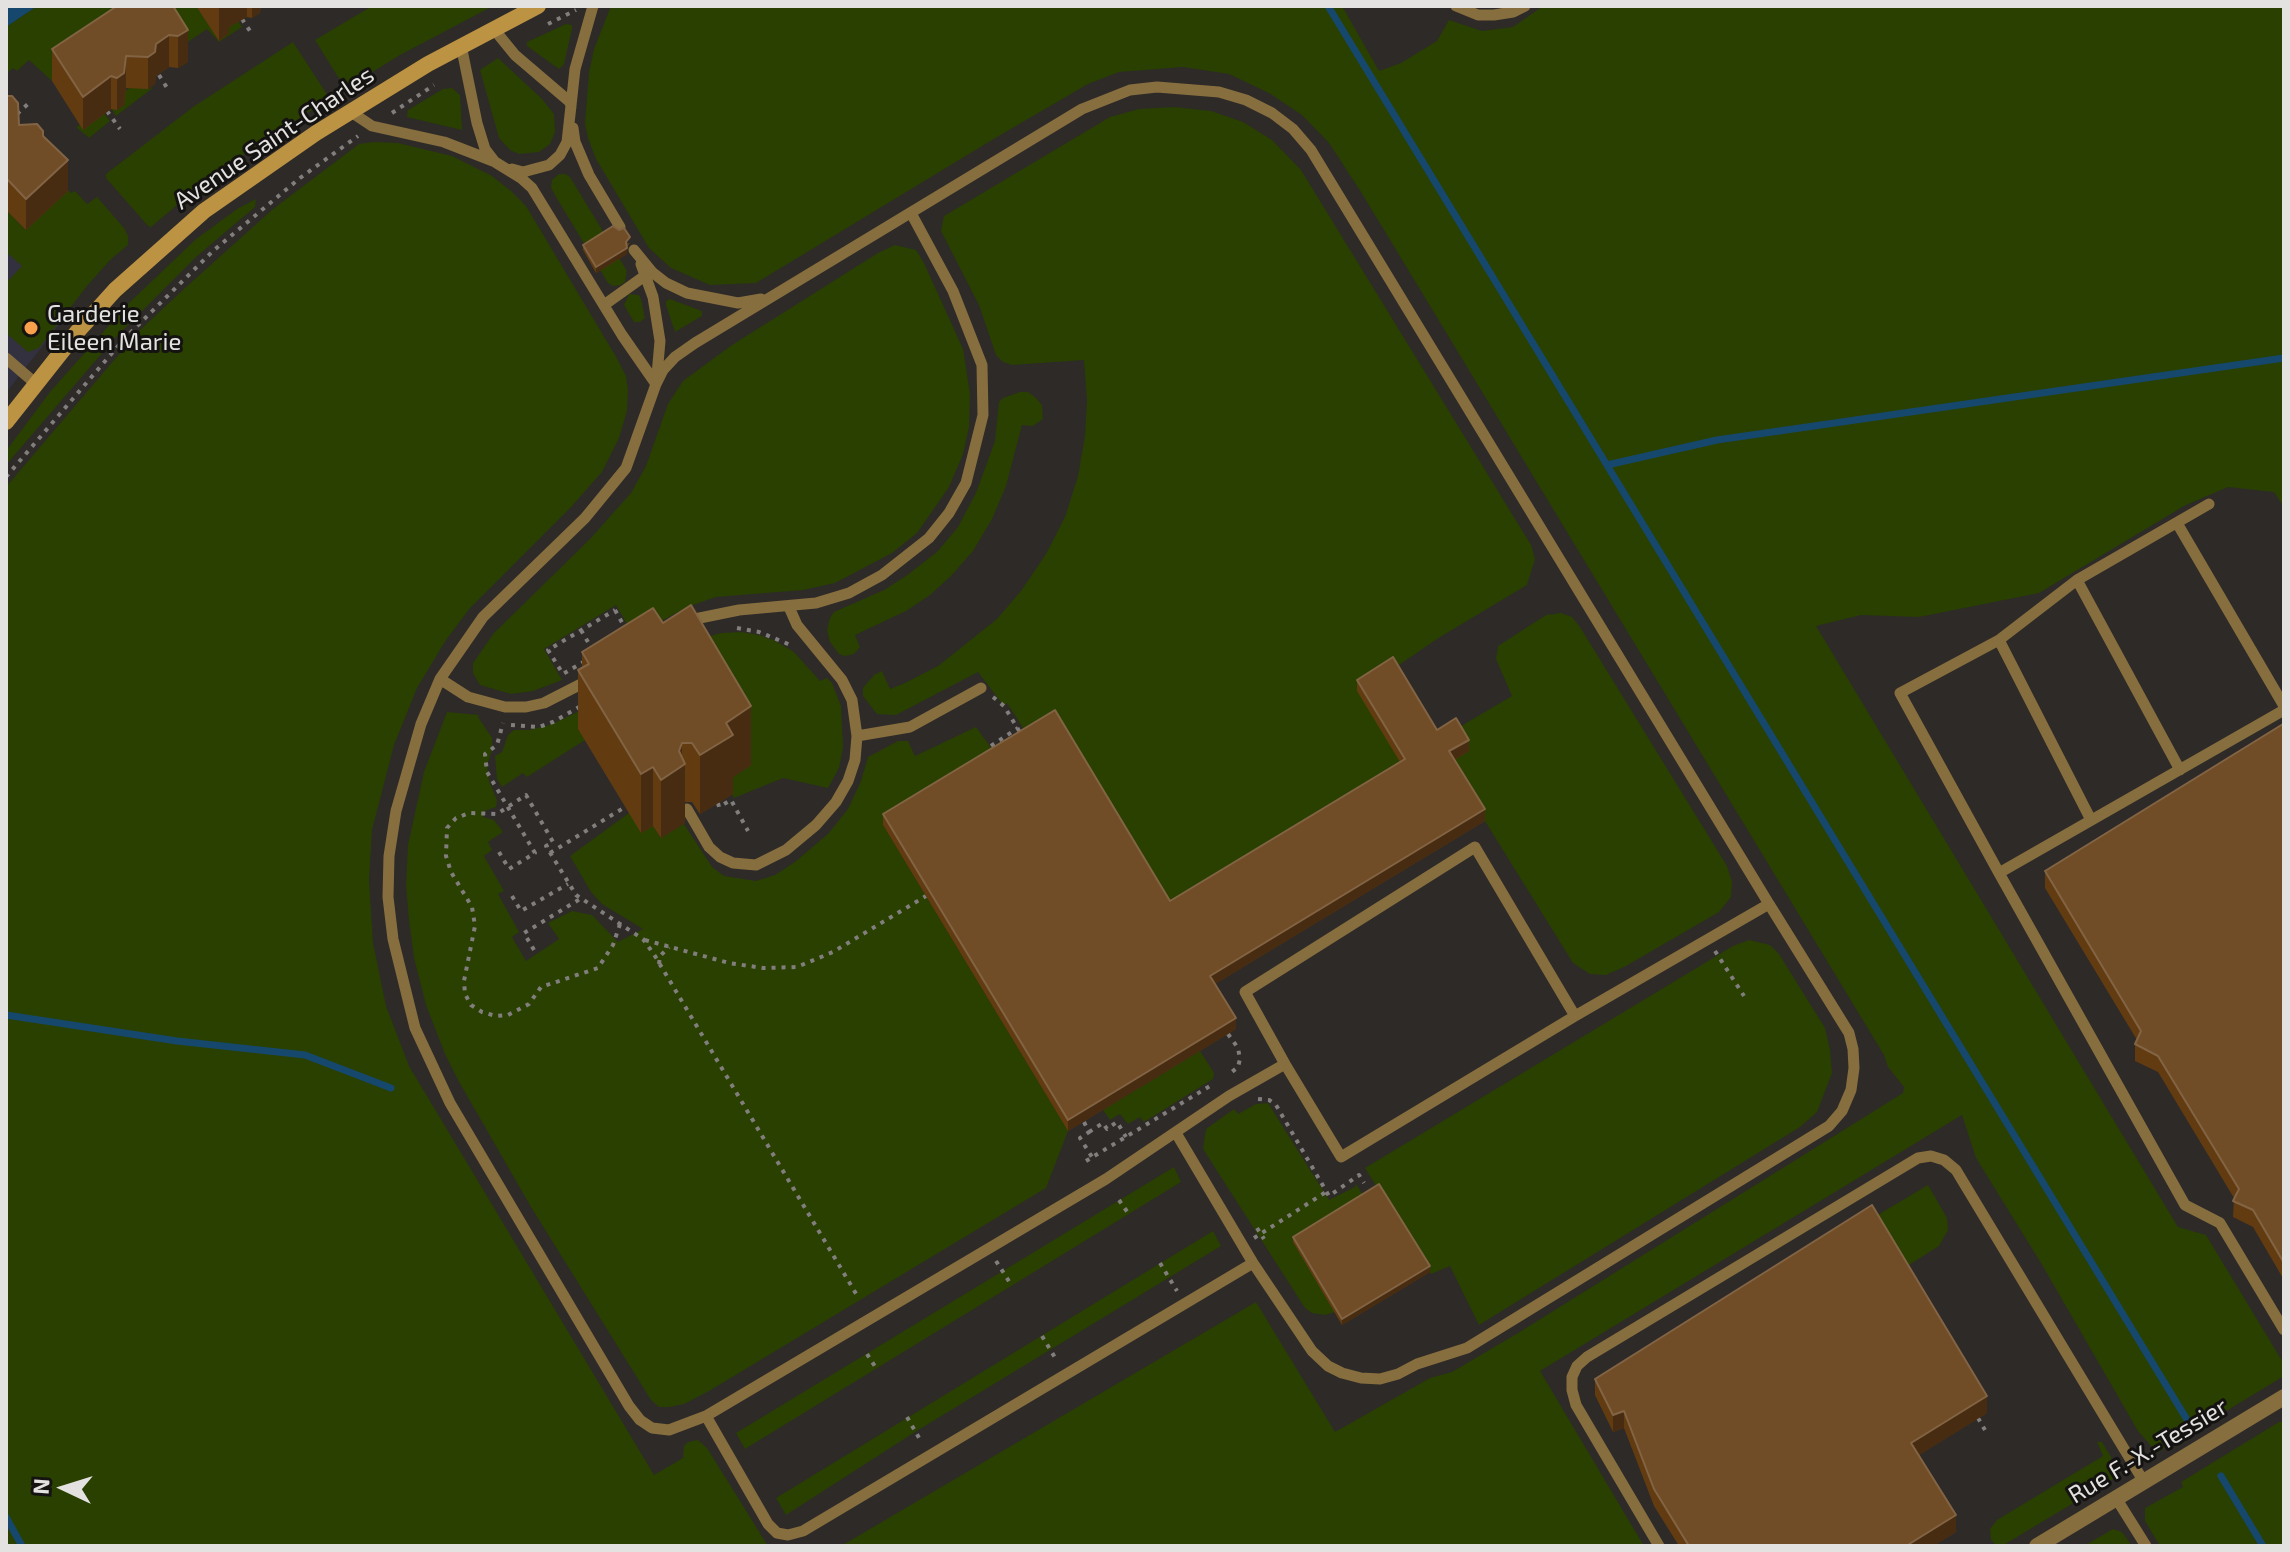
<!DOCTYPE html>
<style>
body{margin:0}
#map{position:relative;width:2290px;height:1552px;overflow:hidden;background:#2d2a28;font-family:"Exo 2",sans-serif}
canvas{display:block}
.frame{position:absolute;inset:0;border:8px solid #e4e2e1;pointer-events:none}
.north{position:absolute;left:24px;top:1448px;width:80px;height:80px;-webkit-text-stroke:6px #151312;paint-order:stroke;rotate:274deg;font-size:22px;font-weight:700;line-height:32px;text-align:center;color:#e4e2e1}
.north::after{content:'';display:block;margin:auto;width:28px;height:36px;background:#e4e2e1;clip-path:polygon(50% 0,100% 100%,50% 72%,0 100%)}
</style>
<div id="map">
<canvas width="2290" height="1552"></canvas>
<div class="frame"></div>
<div class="north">N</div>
</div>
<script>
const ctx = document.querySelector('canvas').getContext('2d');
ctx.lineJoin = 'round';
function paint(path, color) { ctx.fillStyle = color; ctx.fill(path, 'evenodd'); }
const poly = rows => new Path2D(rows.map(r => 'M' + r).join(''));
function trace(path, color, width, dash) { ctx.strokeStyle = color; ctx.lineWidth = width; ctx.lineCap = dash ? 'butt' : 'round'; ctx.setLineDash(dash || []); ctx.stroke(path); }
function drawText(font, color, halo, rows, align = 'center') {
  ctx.font = font + ' "Exo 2",sans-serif'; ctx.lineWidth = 6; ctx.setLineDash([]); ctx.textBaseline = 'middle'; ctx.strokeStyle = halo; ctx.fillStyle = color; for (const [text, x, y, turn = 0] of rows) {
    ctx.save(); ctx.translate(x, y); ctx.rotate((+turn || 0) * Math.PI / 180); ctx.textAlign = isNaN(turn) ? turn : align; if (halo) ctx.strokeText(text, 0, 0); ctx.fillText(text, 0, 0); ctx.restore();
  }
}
const education = poly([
 [6,249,72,308,6,393]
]);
const green = poly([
 [37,6,196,6,217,37,226,23,236,17,242,27,219,42,207,29,179,48,52,81,29,60,17,71,13,68,6,74,6,27],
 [372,6,493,6,400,55,348,87,338,77,315,40],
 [611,6,1342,6,1379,71,1401,63,1437,41,1449,20,1482,31,1513,27,1543,6,2284,6,2284,507,2274,492,2228,487,2184,506,2039,593,1919,617,1861,615,1816,626,2178,1227,2206,1235,2284,1364,2284,1376,2157,1453,2138,1431,2041,1263,1976,1158,1962,1115,1540,1371,1644,1546,841,1546,1256,1302,1335,1432,1430,1378,1452,1372,1518,1333,1903,1093,1904,1087,1888,1067,1884,1055,1361,192,1329,143,1302,115,1269,93,1229,74,1183,67,1119,72,1088,84,997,137,756,283,710,285,671,268,649,248,596,159,588,138,585,124,589,73,594,49],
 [566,24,572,25,572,29,564,64,559,69,527,46,527,42],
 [293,42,328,96,327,100,209,178,151,227,148,226,106,178,106,174,193,107],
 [498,58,542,99,554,114,555,132,550,144,539,152,519,154,510,150,499,138,480,70],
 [139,82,148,89,154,87,116,116,111,108,117,110,124,105,124,100,120,94],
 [452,88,460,95,462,130,407,117,408,110,443,89],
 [1174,107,1211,111,1243,122,1272,140,1301,170,1531,545,1535,559,1527,585,1440,637,1393,669,1405,770,1170,912,1029,737,1007,703,1004,706,978,672,896,715,877,714,863,696,863,688,874,675,882,671,890,689,905,683,938,666,997,619,1021,591,1046,554,1065,517,1078,476,1085,436,1087,400,1084,360,1012,365,1003,362,996,355,979,305,941,231,944,216,1110,117,1139,109],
 [104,113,110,121,89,138,76,127,80,125,85,128,93,122,94,118],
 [374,142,398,143,452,156,492,176,511,191,526,206,615,355,626,376,628,390,627,411,619,438,602,472,572,506,470,608,446,640,417,688,394,745,372,830,369,880,373,943,386,1006,409,1066,654,1475,683,1458,684,1446,688,1442,698,1440,707,1448,768,1546,6,1544,6,487,138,332,185,288,273,209,359,144],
 [49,168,71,193,75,191,87,204,97,197,124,228,128,236,128,245,111,259,87,286,39,348,28,352,6,333,6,283,22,266,6,252,6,214,8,212,26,230],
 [559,174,565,174,570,177,627,271,625,282,621,285,613,286,608,283,556,197,551,187,552,180],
 [256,199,255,207,196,257,115,338,6,465,6,451,50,392,129,303,195,240,237,209],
 [895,245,916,250,924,263,963,349,970,394,969,427,963,454,949,487,917,533,892,553,835,583,803,590,716,597,687,607,634,636,616,605,544,649,562,680,533,691,511,694,480,685,473,673,473,663,494,633,590,539,631,493,646,466,668,404,683,381,732,345,878,253],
 [629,294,639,295,641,299,645,318,640,322,634,322,624,305],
 [670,299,702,311,702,316,675,332,666,305,666,301],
 [1020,392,1028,392,1036,398,1042,405,1043,419,1033,426,1022,425,1006,486,992,519,973,551,951,576,930,595,906,611,855,635,860,647,854,654,845,656,839,654,830,642,827,630,830,618,834,612,884,590,906,576,937,552,958,527,976,493,995,441,999,402,1003,398],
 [1561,613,1572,617,1580,627,1727,866,1732,882,1731,897,1719,912,1626,966,1606,975,1590,974,1573,963,1449,763,1456,729,1512,696,1496,659,1498,646,1546,615],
 [741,632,759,635,775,641,794,652,820,681,827,678,832,683,841,706,843,747,839,768,828,788,783,778,734,798,726,782,751,765,703,638,721,633],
 [582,710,585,740,527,777,523,773,502,787,497,779,495,756,502,752,508,735,514,730,529,730,550,725],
 [447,712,479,715,478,717,492,738,492,750,487,765,489,781,497,800,496,807,484,811,483,817,494,820,503,832,488,842,492,850,484,856,504,891,498,894,519,932,512,937,526,961,559,939,548,923,572,911,592,915,618,942,643,929,602,904,591,892,570,856,629,813,653,826,661,838,684,824,712,867,724,876,756,881,775,875,795,862,828,834,848,809,861,781,868,757,898,741,908,741,915,756,976,727,992,749,883,825,1068,1131,1046,1188,709,1391,684,1404,669,1407,659,1407,651,1400,531,1207,458,1080,445,1054,426,1005,414,958,409,920,406,886,408,845,424,772],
 [1749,940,1770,945,1779,954,1825,1028,1830,1050,1832,1073,1817,1112,1800,1127,1479,1325,1450,1266,1431,1274,1365,1168,1733,946],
 [1200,1051,1214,1073,1213,1079,1144,1122,1140,1117,1128,1124,1120,1114,1110,1120,1103,1110],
 [1268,1103,1329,1200,1355,1187,1356,1184,1365,1198,1335,1312,1325,1315,1312,1313,1305,1308,1203,1149,1206,1129,1234,1109,1238,1114,1256,1104],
 [1174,1167,1181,1182,745,1449,736,1433],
 [1928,1185,1947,1218,1948,1230,1939,1246,1901,1270,1871,1219],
 [1213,1231,1221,1246,915,1432,786,1515,776,1498],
 [2279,1422,2284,1422,2284,1546,2160,1546,2145,1521,2145,1508,2183,1487,2181,1482],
 [2097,1442,2102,1442,2111,1457,2115,1478,2002,1546,1997,1546,1991,1540,1990,1529,1997,1520,2103,1456],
 [2113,1529,2122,1532,2132,1546,2084,1546]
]);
const water = poly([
 [6,6,37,6,6,27]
]);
const stream = poly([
 [1328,6,2186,1418],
 [1607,465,1717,440,2284,358],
 [6,1015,177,1041,305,1055,391,1088],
 [2221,1476,2263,1546],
 [6,1517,22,1546]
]);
const path = poly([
 [242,19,252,34],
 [548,24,576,10],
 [159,75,169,91],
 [107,111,120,129],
 [392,113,434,85],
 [17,114,28,104],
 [6,477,124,339,213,251,300,178,358,136],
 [615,610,629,635,563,674,548,650,615,610],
 [737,628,759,632,793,646],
 [581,630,592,649],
 [993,697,1004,706,1021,734],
 [511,725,539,727,553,722,581,706],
 [991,746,1018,728],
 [718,803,719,807,731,800,748,831],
 [499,852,509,869,535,853,487,772,485,754,497,745,503,723],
 [550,853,625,807],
 [512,896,521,911,568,884],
 [620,924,613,945,598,968,541,987,529,1004,508,1015,496,1016,482,1012,471,1005,465,994,464,981,475,926,472,907,451,872,446,856,447,828,456,818,469,813,497,814,526,795,553,842,546,846,576,895,643,939,655,956,858,1297],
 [645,940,729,963,763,968,797,967,833,952,926,896],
 [534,950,524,933,580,899],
 [1715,951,1744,996],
 [659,964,660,956,669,947],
 [1228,1034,1238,1048,1240,1059,1238,1067,1228,1075],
 [1258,1099,1269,1100,1276,1105,1329,1196,1359,1175,1364,1183],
 [1084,1122,1089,1132,1080,1138,1092,1157],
 [1089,1132,1103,1123,1107,1129,1117,1122,1126,1137],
 [1086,1161,1210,1086],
 [1119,1200,1128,1213],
 [1257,1228,1264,1239],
 [1254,1238,1326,1192],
 [996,1261,1012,1286],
 [1160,1263,1177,1291],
 [1042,1336,1057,1361],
 [867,1354,876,1368],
 [907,1417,922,1443],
 [1978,1418,1985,1430]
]);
const lane = poly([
 [1456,6,1478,15,1494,15,1513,12,1525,6],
 [493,28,515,55,570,102,571,107],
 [461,45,477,123,485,149,495,162,521,178,532,188,622,335,656,384],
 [1157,87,1219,92,1246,100,1272,113,1293,129,1311,150,1769,904,1575,1016,1341,1157,1285,1064,1229,1096,1106,1179,706,1416,669,1430,652,1428,640,1420,629,1406,450,1103,415,1028,393,939,388,897,389,856,396,811,421,724,440,679,483,617,585,518,626,468,656,384,663,370,675,357,695,343,1082,109,1130,90,1157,87],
 [351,112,372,126,444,142,493,161],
 [573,128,575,142,589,175,620,227],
 [512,169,523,172,549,165,560,155,567,142,575,69,593,6],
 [634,250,652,272,666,283,687,293,738,303,761,299],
 [641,264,653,297,660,341,657,375],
 [604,305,646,275],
 [6,358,35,383],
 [2177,523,2284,706],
 [2077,580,2180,770],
 [685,621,739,610,816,603,849,593,882,575,929,538,949,513,966,483,983,415,982,365,953,291,911,213],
 [1999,640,2077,580,2209,504],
 [440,679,468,697,505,707,526,707,544,703,589,680],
 [2284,710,1999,873,2185,1205,2220,1223,2284,1330],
 [857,736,910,727,981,688],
 [687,809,709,847,720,857,733,863,756,865,786,850,816,825,836,802,848,781,855,760,857,736,852,700,842,680,797,625,789,607],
 [1999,873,1900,693,1999,640,2091,820],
 [1285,1064,1245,992,1475,847,1575,1016],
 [1253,1263,1312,1351,1328,1366,1342,1373,1361,1378,1380,1379,1398,1374,1417,1364,1467,1348,1829,1126,1842,1111,1851,1090,1854,1068,1853,1049,1849,1033,1769,904],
 [706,1416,768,1524,777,1533,788,1535,803,1531,1253,1263,1176,1133],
 [2116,1498,2146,1546],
 [1659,1546,1576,1405,1572,1390,1572,1377,1577,1366,1587,1357,1918,1158,1931,1156,1944,1160,1956,1170,2144,1482]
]);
const street = poly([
 [2037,1546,2284,1397]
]);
const secondary = poly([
 [6,422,78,331,115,290,204,211,316,133,428,64,538,6]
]);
const wall = poly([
 [173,6,188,62,178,68,169,67,156,76,155,84,148,89,126,88,124,105,117,110,111,109,83,130,52,81,52,49],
 [196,6,261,6,260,13,252,18,247,17,229,27,229,33,219,41],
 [6,96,19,125,43,137,68,191,26,230,8,212,6,214],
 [630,243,627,247,627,254,596,273,583,250,583,245],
 [582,652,751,765,733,777,733,794,700,814,692,802,685,802,685,823,661,838,653,826,641,833,578,729,578,670,582,668],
 [1357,680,1469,751,1454,760,1485,821,1215,984,1236,1029,1068,1131,883,825,883,814,1170,901,1400,762,1357,691],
 [2284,725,2284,1280,2253,1227,2233,1217,2234,1198,2158,1072,2135,1061,2135,1044,2137,1040,2045,888,2045,871],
 [1293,1237,1430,1272,1342,1325,1293,1242],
 [1595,1379,1987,1413,1919,1455,1956,1532,1933,1546,1679,1546,1654,1506,1624,1428,1613,1432,1595,1395]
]);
const shadedWall = poly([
 [222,6,247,6,247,17,229,27,229,33,219,41,219,8],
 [252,6,261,6,260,13,252,18],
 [188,30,188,62,178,68,178,36],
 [169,35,169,67,156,76,155,84,148,89,148,57,156,44],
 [126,56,126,88,124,105,117,110,117,78],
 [111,76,111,109,83,130,83,97],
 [68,160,68,191,26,230,26,199],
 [8,180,8,212,6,214,6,182],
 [627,248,627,254,596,273,596,267],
 [751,706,751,765,733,777,733,794,700,814,700,755,726,723],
 [1469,740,1469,751,1449,763,1449,751],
 [682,743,682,766,685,764,685,823,661,838,661,780],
 [653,767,653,826,641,833,641,774],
 [1485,809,1485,821,1210,987,1210,976],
 [1236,1018,1236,1029,1068,1131,1068,1120],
 [1430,1266,1430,1272,1342,1325,1342,1319],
 [1987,1396,1987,1413,1911,1460,1911,1443],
 [1624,1411,1624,1428,1613,1432,1613,1415],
 [1956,1515,1956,1532,1933,1546,1906,1546]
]);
const building = poly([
 [117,6,173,6,188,30,178,36,169,35,156,44,155,52,148,57,126,56,124,73,117,78,111,76,83,97,52,49,117,6],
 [6,96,12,96,18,103,19,125,37,124,43,131,43,136,68,160,26,199,8,180,6,182,6,96],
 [613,226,619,230,624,228,630,237,626,242,627,248,596,267,583,245,613,226],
 [691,605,751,706,726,723,733,735,700,755,692,743,682,743,679,751,685,764,661,780,653,767,641,774,578,670,589,664,582,652,653,608,663,623,691,605],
 [1393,657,1437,730,1456,718,1469,740,1449,751,1485,809,1210,976,1236,1018,1068,1120,883,814,1055,710,1170,901,1405,759,1357,680,1393,657],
 [2283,724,2284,725,2284,1263,2253,1210,2233,1201,2239,1189,2158,1056,2135,1044,2141,1031,2045,871,2283,724],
 [1379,1184,1430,1266,1342,1319,1293,1237,1379,1184],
 [1872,1205,1987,1396,1911,1443,1956,1515,1906,1546,1689,1546,1654,1489,1624,1411,1613,1415,1595,1379,1872,1205]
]);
const markers = [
 [31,328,8,"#f9a04d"]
];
const streetNames = [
 ["Avenue Saint-Charles",274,138,-34],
 ["Rue F.-X.-Tessier",2148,1451,-31]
];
const poiNames = [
 ["Garderie",47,314],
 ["Eileen Marie",47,342]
];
paint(education, '#333040');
paint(green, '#294000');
paint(water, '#16486d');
trace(stream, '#16486d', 7);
trace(path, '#817e7d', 4, [4, 6]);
trace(lane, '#876e3e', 11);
trace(street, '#876e3e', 16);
trace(secondary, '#bc9243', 16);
paint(wall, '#623b11');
paint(shadedWall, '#472c11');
paint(building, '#704d27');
trace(building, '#826444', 2);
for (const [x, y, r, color] of markers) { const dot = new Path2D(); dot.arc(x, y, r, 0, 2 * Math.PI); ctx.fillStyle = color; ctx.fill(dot); trace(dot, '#151312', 3); }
drawText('24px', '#e4e2e1', '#151312', streetNames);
drawText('24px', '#e4e2e1', '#151312', poiNames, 'left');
</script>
